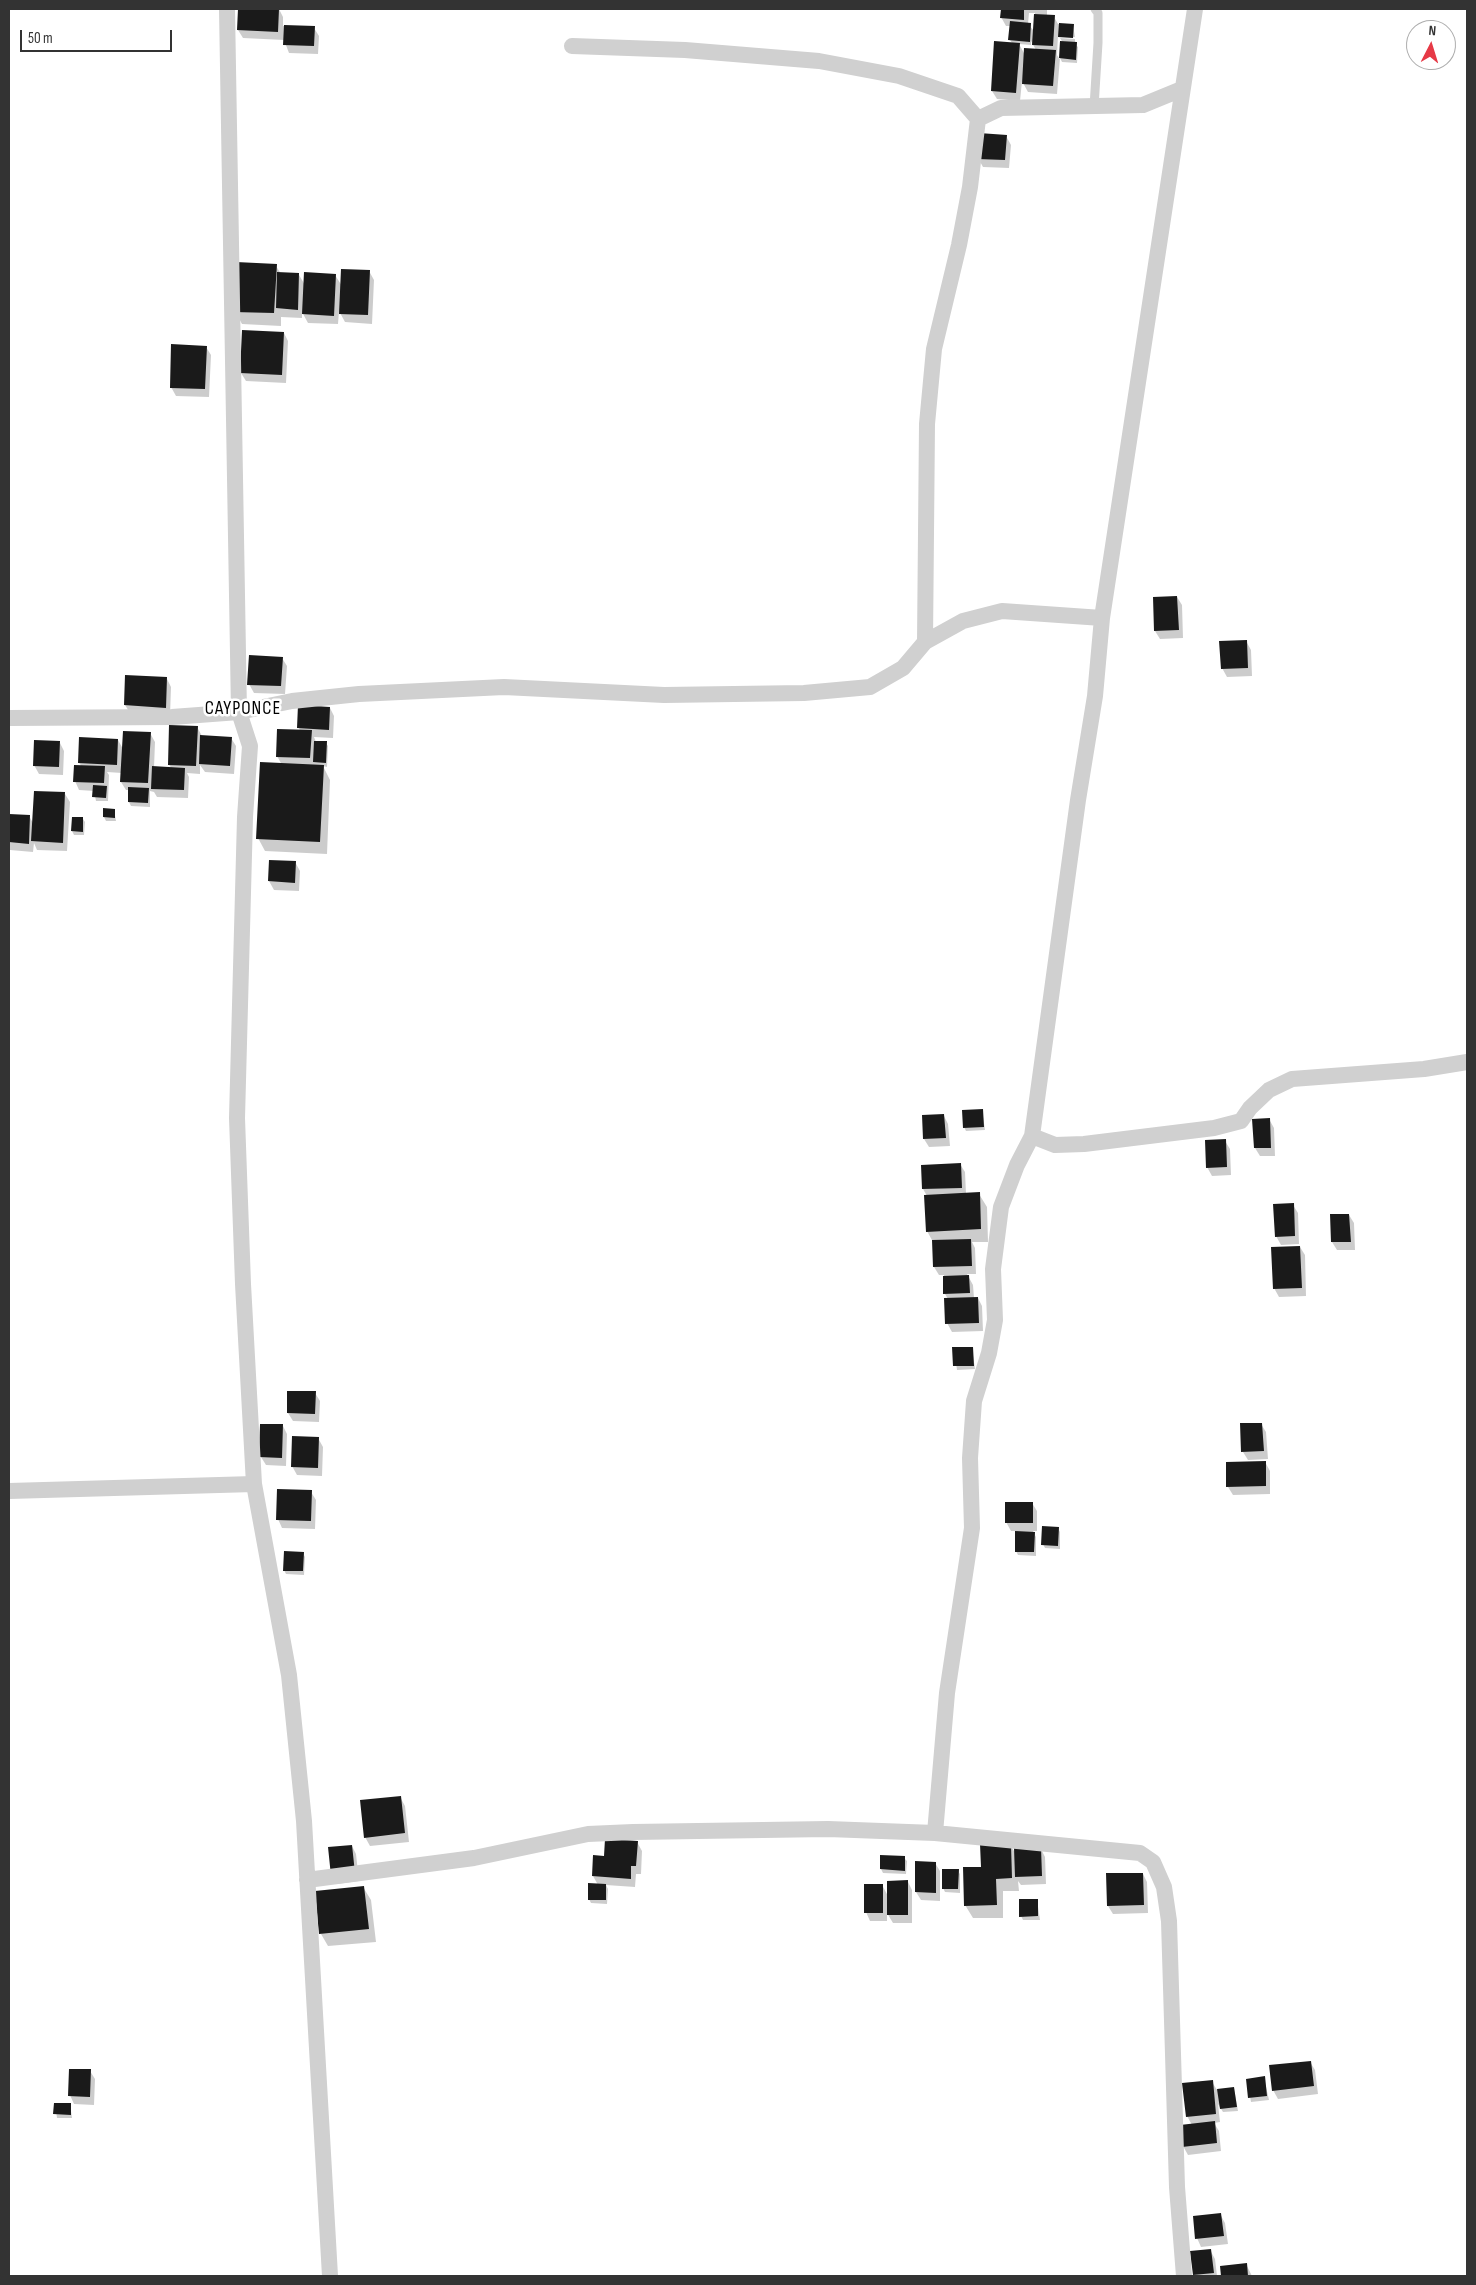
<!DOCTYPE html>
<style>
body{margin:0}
#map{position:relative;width:1476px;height:2285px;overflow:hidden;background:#fff;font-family:"Sofia Sans Condensed",sans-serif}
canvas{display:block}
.frame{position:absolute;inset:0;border:10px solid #333;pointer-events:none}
.north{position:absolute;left:1406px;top:20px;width:50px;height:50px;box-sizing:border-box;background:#fff;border:1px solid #adadad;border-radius:50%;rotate:5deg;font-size:14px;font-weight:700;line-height:20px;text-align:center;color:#333}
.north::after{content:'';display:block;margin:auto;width:18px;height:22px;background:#e63946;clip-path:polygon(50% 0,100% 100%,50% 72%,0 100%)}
.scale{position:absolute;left:20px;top:30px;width:152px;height:22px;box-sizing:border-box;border:2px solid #333;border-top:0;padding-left:6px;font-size:15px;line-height:18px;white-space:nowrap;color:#333;-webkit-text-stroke:4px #fff;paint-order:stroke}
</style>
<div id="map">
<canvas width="1476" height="2285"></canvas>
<div class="frame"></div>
<div class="north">N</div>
<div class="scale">50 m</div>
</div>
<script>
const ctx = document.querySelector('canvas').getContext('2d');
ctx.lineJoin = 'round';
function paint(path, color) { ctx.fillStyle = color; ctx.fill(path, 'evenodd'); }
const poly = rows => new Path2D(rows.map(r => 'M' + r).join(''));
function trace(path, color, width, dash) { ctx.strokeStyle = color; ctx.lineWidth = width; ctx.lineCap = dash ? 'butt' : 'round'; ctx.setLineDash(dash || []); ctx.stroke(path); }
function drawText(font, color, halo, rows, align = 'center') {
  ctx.font = font + ' "Sofia Sans Condensed",sans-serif'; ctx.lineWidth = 5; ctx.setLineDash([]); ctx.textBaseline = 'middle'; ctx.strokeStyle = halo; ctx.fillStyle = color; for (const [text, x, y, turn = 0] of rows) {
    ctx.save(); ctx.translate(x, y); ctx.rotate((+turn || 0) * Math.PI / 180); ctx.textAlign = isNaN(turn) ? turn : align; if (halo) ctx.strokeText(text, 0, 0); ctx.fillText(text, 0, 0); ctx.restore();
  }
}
const shadow = poly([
 [238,9,293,9,279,9,283,17,283,26,314,28,319,36,318,54,289,53,284,40,243,38,238,30],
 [1002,9,1047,9,1047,16,1054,17,1058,24,1073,25,1075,37,1059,37,1058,35,1057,55,1060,60,1061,43,1063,43,1060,38,1075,39,1075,44,1078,47,1077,63,1062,62,1060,58,1057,94,1028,92,1022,81,1020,101,997,99,992,91,1012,43,1010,40,1011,26,1006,26,1001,17],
 [1029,13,1035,13,1034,31,1028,24],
 [1031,41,1036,50,1025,55,1019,44,1031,45],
 [1006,136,1011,145,1009,168,983,167,978,158],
 [276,266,281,274,299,275,305,285,335,275,342,286,369,271,374,280,372,324,345,322,339,311,338,324,308,323,302,312,302,318,281,317,281,326,242,324,235,311],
 [284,333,288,341,286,383,246,381,241,373],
 [206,347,211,355,209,397,176,396,171,387],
 [1177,597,1182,605,1183,638,1160,639,1155,631],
 [1246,641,1251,650,1252,676,1227,677,1222,668],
 [282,658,287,666,285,694,254,693,249,684],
 [167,679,171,687,170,716,130,713,125,705],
 [330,708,334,716,333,738,314,737,316,742,326,743,328,746,327,767,323,766,330,780,327,854,265,851,258,838,282,765,277,756,300,731,299,728],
 [197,727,202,736,231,738,236,746,234,774,205,772,200,765,200,774,187,773,189,777,188,798,157,797,154,792,150,791,150,807,131,806,129,802,129,790,126,790,121,782,122,773,107,772,109,775,108,801,96,801,94,791,79,790,75,781,81,766,79,762,118,740,123,749,150,733,155,742,154,768,171,768,169,764],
 [9,743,10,746,9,774],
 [60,743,64,751,63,775,39,774,34,765],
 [65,794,70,802,67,851,37,850,34,843,33,852,10,850,9,815,29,816,33,823],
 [114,810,116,821,106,821,104,817],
 [83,819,85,822,84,835,74,835,72,831],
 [270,861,295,862,300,871,299,891,274,890,269,881],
 [982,1110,985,1130,966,1131,964,1127],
 [944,1116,948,1124,950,1146,929,1147,924,1139,923,1117],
 [1269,1119,1274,1128,1275,1156,1260,1156,1255,1148,1254,1120],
 [1225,1141,1230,1149,1231,1175,1212,1176,1207,1167],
 [960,1164,965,1172,966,1194,979,1194,987,1207,988,1242,972,1242,975,1248,976,1274,967,1274,973,1285,974,1298,978,1298,982,1306,983,1331,952,1332,947,1323,948,1299,945,1294,944,1275,939,1275,934,1267,933,1242,927,1231,927,1196,923,1189,922,1166],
 [1293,1205,1298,1213,1299,1244,1281,1245,1276,1236],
 [1331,1215,1349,1215,1354,1223,1355,1250,1337,1250,1332,1242],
 [1300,1247,1305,1255,1306,1296,1279,1297,1274,1288],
 [972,1348,975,1369,957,1370,954,1349],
 [315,1393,320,1401,319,1422,293,1421,288,1413],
 [1261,1424,1266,1432,1268,1459,1248,1460,1243,1452],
 [283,1426,287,1434,286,1466,266,1465,261,1457],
 [318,1438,323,1447,322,1476,297,1475,292,1466],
 [1265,1462,1270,1471,1270,1494,1233,1495,1228,1487],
 [311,1492,316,1500,315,1529,282,1528,278,1519],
 [1032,1503,1037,1511,1037,1531,1033,1531,1036,1537,1036,1556,1018,1555,1016,1551,1017,1531,1011,1531,1006,1522],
 [1058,1528,1060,1532,1060,1549,1045,1548,1043,1544],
 [303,1553,305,1557,304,1575,286,1574,284,1570],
 [400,1797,405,1806,409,1842,370,1846,365,1837],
 [637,1842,642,1851,641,1874,636,1874,635,1887,606,1885,608,1889,607,1904,591,1903,589,1899,598,1885,593,1876],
 [1010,1845,1016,1854,1041,1849,1045,1857,1046,1884,1021,1885,1018,1881,1019,1891,1003,1891,1003,1918,973,1918,965,1905,982,1868],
 [352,1846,356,1854,359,1881,337,1884],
 [904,1858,907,1861,906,1874,883,1873,881,1869],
 [916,1863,935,1863,940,1871,940,1901,921,1900,916,1892],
 [958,1871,960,1874,960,1893,945,1892,943,1888],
 [1143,1874,1147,1882,1148,1913,1113,1914,1108,1906],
 [908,1882,912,1890,912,1923,893,1923,887,1913,887,1921,870,1921,866,1912,882,1885,888,1896],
 [363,1887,371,1900,376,1942,328,1946,321,1934],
 [1037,1900,1040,1920,1023,1920,1021,1916],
 [1310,2062,1315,2070,1318,2094,1278,2099,1273,2090],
 [90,2071,95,2079,94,2105,74,2104,70,2095],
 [1264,2078,1269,2100,1251,2102,1247,2080],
 [1212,2082,1217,2090,1234,2088,1238,2111,1223,2112,1218,2104,1220,2122,1214,2123,1219,2131,1221,2151,1188,2155,1183,2146,1192,2125,1187,2116],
 [55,2104,70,2104,72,2118,57,2118],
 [1220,2214,1225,2223,1228,2244,1201,2247,1197,2238],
 [1210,2250,1215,2259,1217,2276,1195,2276,1194,2274],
 [1246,2264,1252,2276,1222,2276,1221,2267]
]);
const building = poly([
 [238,9,279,9,278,32,237,30],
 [1001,9,1024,9,1024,20,1000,18],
 [1034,14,1055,15,1053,46,1032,45],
 [1010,21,1031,23,1030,42,1008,40],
 [1059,23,1074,24,1073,38,1058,37],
 [284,25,315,26,314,46,283,45],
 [994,41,1020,43,1016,93,991,91],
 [1060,41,1077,42,1076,60,1059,58],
 [1024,48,1056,50,1053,86,1022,84],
 [979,133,1007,135,1005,160,977,159],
 [236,262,277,264,274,313,233,312],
 [341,269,370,270,368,315,339,314],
 [277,272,299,273,298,310,276,308],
 [304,272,336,274,334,316,302,314],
 [242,330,284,332,282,375,240,373],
 [171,344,207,346,205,389,170,388],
 [1177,596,1179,630,1154,631,1153,597],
 [1247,640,1248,668,1221,669,1219,641],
 [249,655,283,657,281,686,247,685],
 [125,675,167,677,166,708,124,705],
 [298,705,330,707,329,730,297,728],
 [169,725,198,726,196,766,168,765],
 [277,729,312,730,310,758,276,757],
 [123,731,151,732,148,783,120,782],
 [200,735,232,737,230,766,199,764],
 [79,737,118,739,117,765,78,763],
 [34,740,60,741,59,767,33,766],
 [314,741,327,741,326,763,313,762],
 [260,762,324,765,320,842,256,839],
 [74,765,105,766,104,783,73,782],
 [152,766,185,768,184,790,151,789],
 [93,785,107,786,106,798,92,797],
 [128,787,149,788,148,803,128,802],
 [34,791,65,792,63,843,31,841],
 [103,808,115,809,115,818,103,817],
 [9,814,30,815,29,844,9,842],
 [72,817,83,817,83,832,71,831],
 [269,860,296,861,295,883,268,881],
 [983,1109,984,1127,963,1128,962,1110],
 [944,1114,946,1138,923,1139,922,1115],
 [1270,1118,1271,1148,1254,1148,1252,1119],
 [1226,1139,1227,1167,1206,1168,1205,1140],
 [961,1163,962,1188,922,1189,921,1165],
 [980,1192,981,1229,926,1232,924,1195],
 [1294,1203,1295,1236,1275,1237,1273,1204],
 [1330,1214,1349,1214,1351,1242,1331,1242],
 [971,1239,972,1266,933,1267,932,1240],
 [1300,1246,1302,1288,1273,1289,1271,1247],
 [969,1275,970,1293,943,1294,943,1276],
 [978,1297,979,1323,945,1324,944,1298],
 [952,1347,973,1347,974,1366,953,1366],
 [287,1391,316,1391,315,1414,287,1413],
 [1240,1423,1262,1423,1264,1451,1241,1452],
 [260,1424,283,1424,282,1458,259,1457],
 [292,1436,319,1437,318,1468,291,1467],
 [1266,1461,1266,1486,1226,1487,1226,1462],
 [277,1489,312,1490,311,1521,276,1520],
 [1005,1502,1033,1502,1033,1523,1005,1523],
 [1042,1526,1059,1527,1058,1546,1041,1545],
 [1015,1531,1035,1532,1034,1552,1015,1552],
 [284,1551,304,1552,303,1571,283,1571],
 [401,1796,405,1833,364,1838,360,1800],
 [605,1839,638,1841,636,1866,631,1866,631,1879,592,1876,593,1855,604,1856],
 [980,1844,1011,1844,1012,1878,996,1879,997,1905,964,1906,963,1867,981,1867],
 [352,1845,355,1873,331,1876,328,1847],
 [1041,1847,1042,1876,1015,1877,1014,1848],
 [880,1855,905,1856,905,1871,880,1869],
 [915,1861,936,1862,936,1893,915,1892],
 [942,1869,959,1869,958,1889,942,1889],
 [1106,1873,1143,1873,1144,1905,1107,1906],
 [908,1880,908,1915,887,1915,887,1881],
 [588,1883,606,1884,606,1900,588,1900],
 [864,1884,883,1884,883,1913,864,1913],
 [364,1886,369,1929,319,1934,315,1891],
 [1019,1899,1038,1899,1038,1916,1019,1917],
 [1311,2061,1314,2086,1272,2091,1269,2065],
 [69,2069,91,2069,90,2097,68,2096],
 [1265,2076,1267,2096,1248,2098,1246,2079],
 [1213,2080,1216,2114,1186,2117,1182,2083],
 [1234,2087,1237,2107,1220,2109,1217,2089],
 [54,2103,71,2103,71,2115,53,2114],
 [1215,2121,1217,2143,1182,2147,1180,2125],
 [1221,2213,1224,2236,1195,2239,1193,2216],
 [1211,2249,1214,2273,1193,2275,1190,2251],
 [1247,2263,1248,2276,1221,2276,1220,2266]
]);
const service = poly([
 [1094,107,1098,43,1098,13,1095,9]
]);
const minor = poly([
 [227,9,239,712,250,746,245,817,237,1118,243,1284,254,1484,289,1675,304,1821,330,2276],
 [572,46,685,50,819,61,899,76,958,96,978,119,970,187,959,245,934,349,927,424,925,642],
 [978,119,1001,108,1143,105,1182,89],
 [9,718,172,717,239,712,292,701,359,694,504,687,664,695,804,693,870,687,903,668,925,642,963,621,1002,611,1102,618],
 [1032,1136,1055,1145,1084,1144,1214,1128,1241,1121,1250,1108,1269,1090,1292,1079,1424,1069,1467,1062],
 [9,1491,254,1484],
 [935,1833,947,1693,972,1528,970,1458,974,1401,989,1353,995,1320,993,1269,1001,1207,1017,1165,1032,1136,1078,800,1095,696,1102,618,1195,9],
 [307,1880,474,1858,588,1834,633,1832,828,1829,935,1833,1140,1853,1153,1862,1164,1887,1169,1921,1177,2187,1184,2276]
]);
const quarterNames = [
 ["CAYPONCE",243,709]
];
paint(shadow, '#0003');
paint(building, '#1a1a1a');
trace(service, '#d0d0d0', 9);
trace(minor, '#d0d0d0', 16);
ctx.letterSpacing = '1px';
drawText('19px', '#000', '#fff', quarterNames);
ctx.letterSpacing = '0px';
</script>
